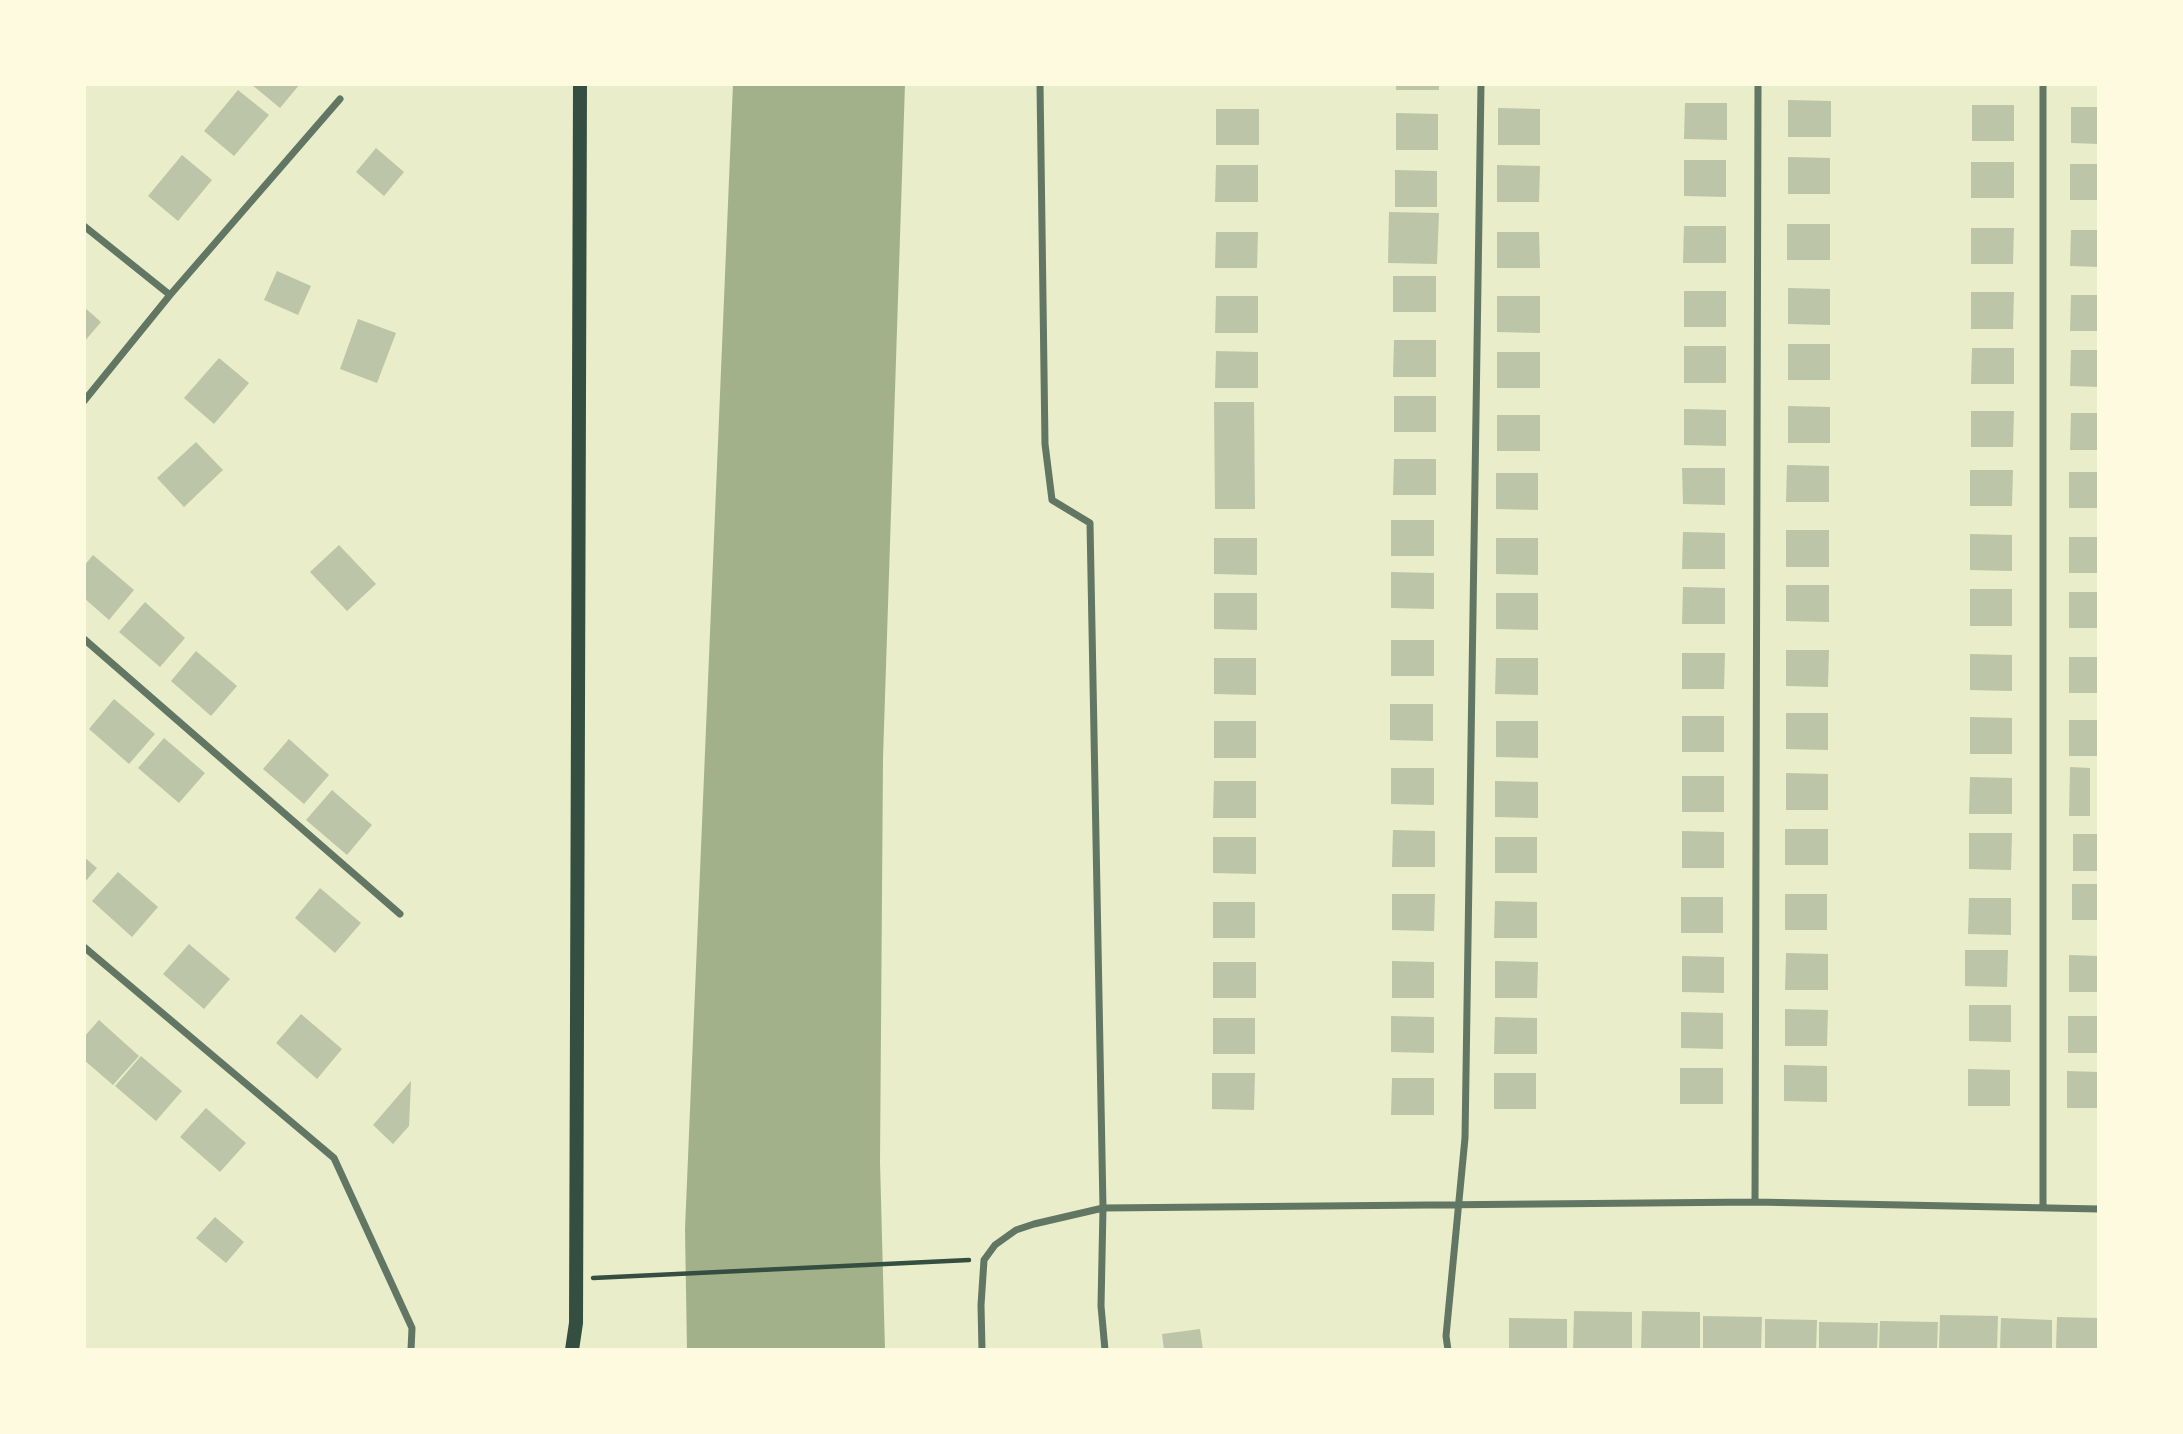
<!DOCTYPE html>
<style>
body{margin:0}
#map{position:relative;width:2183px;height:1434px;overflow:hidden;background:#e9edc9;font-family:Raleway,sans-serif}
canvas{display:block}
.frame{position:absolute;inset:0;border:86px solid #fefae0;pointer-events:none}
</style>
<div id="map">
<canvas width="2183" height="1434"></canvas>
<div class="frame"></div>
</div>
<script>
const ctx = document.querySelector('canvas').getContext('2d');
ctx.lineJoin = 'round';
function paint(path, color) { ctx.fillStyle = color; ctx.fill(path, 'evenodd'); }
const poly = rows => new Path2D(rows.map(r => 'M' + r).join(''));
function trace(path, color, width, dash) { ctx.strokeStyle = color; ctx.lineWidth = width; ctx.lineCap = dash ? 'butt' : 'round'; ctx.setLineDash(dash || []); ctx.stroke(path); }
const water = poly([
 [733,84,905,84,883,758,880,1162,885,1350,687,1350,685,1229]
]);
const building = poly([
 [251,84,300,84,280,108],
 [1396,84,1439,84,1439,90,1396,90],
 [238,90,269,115,234,156,204,131],
 [1788,100,1831,101,1831,137,1788,137],
 [1685,103,1727,103,1727,140,1684,139],
 [1972,105,2014,105,2014,141,1972,141],
 [2071,107,2099,107,2099,144,2071,143],
 [1498,108,1540,109,1540,145,1498,145],
 [1216,109,1259,109,1259,145,1216,145],
 [1396,113,1438,114,1438,150,1396,150],
 [376,148,404,172,384,196,356,172],
 [182,155,212,180,178,221,148,196],
 [1788,157,1830,158,1830,194,1788,194],
 [1684,160,1726,160,1726,197,1684,196],
 [1971,162,2014,162,2014,198,1971,198],
 [2070,164,2099,164,2099,200,2070,200],
 [1216,165,1258,165,1258,202,1215,202],
 [1497,165,1540,166,1539,202,1497,202],
 [1395,170,1437,171,1437,207,1395,207],
 [1389,212,1439,213,1437,264,1388,263],
 [1787,224,1830,224,1830,260,1787,260],
 [1684,226,1726,226,1726,263,1683,263],
 [1971,228,2014,228,2013,264,1971,264],
 [2071,230,2099,230,2099,267,2070,266],
 [1216,232,1258,232,1257,268,1215,268],
 [1497,232,1539,232,1540,268,1497,268],
 [277,271,311,286,298,315,264,300],
 [1393,276,1436,276,1436,312,1393,312],
 [1788,288,1830,289,1830,325,1788,324],
 [1684,291,1726,291,1726,327,1684,327],
 [1971,292,2014,292,2013,329,1971,329],
 [2071,295,2099,295,2099,331,2070,331],
 [1216,296,1258,296,1258,333,1215,333],
 [1497,296,1540,296,1540,333,1497,332],
 [84,307,101,322,84,342],
 [358,319,396,333,377,383,340,369],
 [1394,340,1436,340,1436,377,1393,377],
 [1788,344,1830,344,1830,380,1788,380],
 [1684,346,1726,346,1726,383,1684,383],
 [1972,348,2014,348,2014,384,1971,384],
 [2071,350,2099,350,2099,387,2070,386],
 [1216,351,1258,352,1258,388,1215,388],
 [1497,352,1540,352,1540,388,1497,388],
 [219,358,249,383,214,424,184,398],
 [1394,396,1436,396,1436,432,1394,432],
 [1214,402,1254,402,1255,509,1215,509],
 [1788,406,1830,407,1830,443,1788,443],
 [1684,409,1726,410,1726,446,1684,445],
 [1971,411,2014,411,2013,447,1971,447],
 [2071,413,2099,413,2099,450,2070,450],
 [1497,415,1540,415,1540,451,1497,451],
 [196,442,223,470,184,507,157,478],
 [1394,459,1436,459,1436,495,1393,495],
 [1787,465,1829,466,1829,502,1786,502],
 [1682,468,1725,468,1725,505,1683,504],
 [1970,470,2013,470,2012,506,1970,506],
 [2069,472,2099,472,2099,508,2069,508],
 [1496,473,1538,473,1538,510,1496,509],
 [1391,520,1434,520,1434,556,1391,556],
 [1786,530,1829,530,1829,567,1786,567],
 [1683,532,1725,533,1725,569,1682,569],
 [1970,534,2012,535,2012,571,1970,570],
 [2069,537,2099,537,2099,573,2069,573],
 [1214,538,1257,538,1257,575,1214,574],
 [1496,538,1538,538,1538,575,1496,574],
 [339,545,376,584,347,611,310,572],
 [93,555,134,590,109,620,84,598,84,566],
 [1391,572,1434,573,1434,609,1391,608],
 [1786,585,1829,585,1829,622,1786,621],
 [1683,587,1725,588,1725,624,1682,624],
 [1970,589,2012,589,2012,626,1970,626],
 [2069,592,2099,592,2099,628,2069,628],
 [1214,593,1257,593,1257,630,1214,629],
 [1496,593,1538,593,1538,630,1496,629],
 [145,602,185,638,160,667,119,632],
 [1391,640,1434,640,1434,676,1391,676],
 [1786,650,1829,650,1828,687,1786,686],
 [196,651,237,686,211,716,171,681],
 [1682,653,1725,653,1724,689,1682,689],
 [1970,654,2012,655,2012,691,1970,690],
 [2069,657,2099,657,2099,693,2069,693],
 [1214,658,1256,658,1256,695,1214,694],
 [1496,658,1538,658,1538,695,1495,694],
 [114,699,155,734,129,764,89,729],
 [1390,704,1433,704,1433,741,1390,740],
 [1786,713,1828,713,1828,750,1786,749],
 [1682,716,1724,716,1724,752,1682,752],
 [1970,717,2012,718,2012,754,1970,754],
 [2069,720,2099,720,2099,756,2069,756],
 [1214,721,1256,721,1256,758,1214,758],
 [1496,721,1538,721,1538,758,1496,757],
 [164,738,205,773,179,803,138,768],
 [289,739,329,775,304,804,263,769],
 [2070,767,2090,768,2090,816,2069,816],
 [1391,768,1434,768,1434,805,1391,804],
 [1786,773,1828,774,1828,810,1786,810],
 [1682,776,1724,776,1724,812,1682,812],
 [1970,777,2012,778,2012,814,1969,814],
 [1214,781,1256,781,1256,818,1213,818],
 [1495,781,1538,782,1538,818,1495,817],
 [332,790,372,825,347,855,306,820],
 [1785,829,1828,829,1828,865,1785,865],
 [1393,830,1435,831,1435,867,1392,867],
 [1682,831,1724,832,1724,868,1682,868],
 [1969,833,2012,833,2011,870,1969,869],
 [2073,834,2099,834,2099,871,2073,871],
 [1213,837,1256,837,1256,874,1213,873],
 [1495,837,1537,837,1537,873,1495,873],
 [84,857,97,868,84,883],
 [118,872,158,907,132,937,92,901],
 [2072,884,2099,884,2099,920,2072,920],
 [320,888,361,923,335,953,295,918],
 [1392,894,1435,894,1434,931,1392,930],
 [1785,894,1827,894,1827,930,1785,930],
 [1681,897,1723,897,1723,933,1681,933],
 [1969,898,2011,898,2011,935,1968,934],
 [1495,901,1537,902,1537,938,1494,938],
 [1213,902,1255,902,1255,938,1213,938],
 [189,944,230,979,204,1009,163,974],
 [1965,950,2008,950,2007,987,1965,986],
 [1786,953,1828,954,1828,990,1785,990],
 [2069,955,2099,956,2099,992,2069,992],
 [1682,956,1724,957,1724,993,1682,992],
 [1392,961,1434,962,1434,998,1392,998],
 [1495,961,1538,962,1537,998,1495,998],
 [1213,962,1256,962,1256,998,1213,998],
 [1969,1005,2011,1005,2011,1042,1969,1041],
 [1785,1009,1828,1010,1827,1046,1785,1046],
 [1681,1012,1723,1013,1723,1049,1681,1048],
 [301,1014,342,1049,317,1079,276,1043],
 [1391,1016,1434,1017,1434,1053,1391,1052],
 [2068,1016,2099,1016,2099,1053,2068,1053],
 [1495,1017,1537,1018,1537,1054,1494,1054],
 [1213,1018,1255,1018,1255,1054,1213,1054],
 [99,1020,139,1056,113,1085,84,1060,84,1037],
 [141,1056,182,1091,156,1121,115,1086],
 [1784,1065,1827,1066,1827,1102,1784,1101],
 [1680,1068,1723,1068,1723,1104,1680,1104],
 [1968,1069,2010,1070,2010,1106,1968,1106],
 [2067,1071,2099,1072,2099,1108,2067,1108],
 [1212,1073,1255,1073,1254,1110,1212,1109],
 [1494,1073,1536,1073,1536,1109,1494,1109],
 [1392,1078,1434,1078,1434,1115,1391,1115],
 [411,1081,409,1126,393,1144,373,1125],
 [206,1108,246,1143,220,1172,180,1137],
 [215,1217,244,1242,226,1263,196,1238],
 [1574,1311,1632,1312,1632,1350,1573,1350],
 [1642,1311,1700,1312,1700,1350,1641,1350],
 [1940,1315,1998,1316,1997,1350,1939,1350],
 [1703,1316,1762,1317,1761,1350,1703,1350],
 [2057,1317,2099,1318,2099,1350,2056,1350],
 [1509,1318,1567,1319,1567,1350,1509,1350],
 [2001,1318,2052,1320,2052,1350,2000,1350],
 [1765,1319,1817,1320,1816,1350,1765,1350],
 [1880,1321,1938,1322,1937,1350,1879,1350],
 [1819,1322,1878,1323,1877,1350,1819,1350],
 [1200,1329,1203,1350,1164,1350,1162,1334]
]);
const path = poly([
 [593,1278,969,1260]
]);
const minor = poly([
 [1040,84,1045,444,1052,500,1090,523,1103,1208,1101,1306,1105,1350],
 [2043,84,2043,1208],
 [84,226,170,295],
 [84,401,170,295,340,99],
 [84,639,400,914],
 [84,947,334,1158,412,1328,411,1350],
 [1755,1202,1758,84],
 [982,1350,981,1305,984,1260,995,1245,1016,1230,1034,1224,1103,1208,1755,1202,2099,1209],
 [1448,1350,1446,1336,1465,1138,1481,84]
]);
const secondary = poly([
 [572,1350,576,1323,580,84]
]);
paint(water, '#a3b18a');
paint(building, '#bcc5a7');
trace(path, '#344e41', 4.5);
trace(minor, '#617663', 7);
trace(secondary, '#344e41', 14);
</script>
